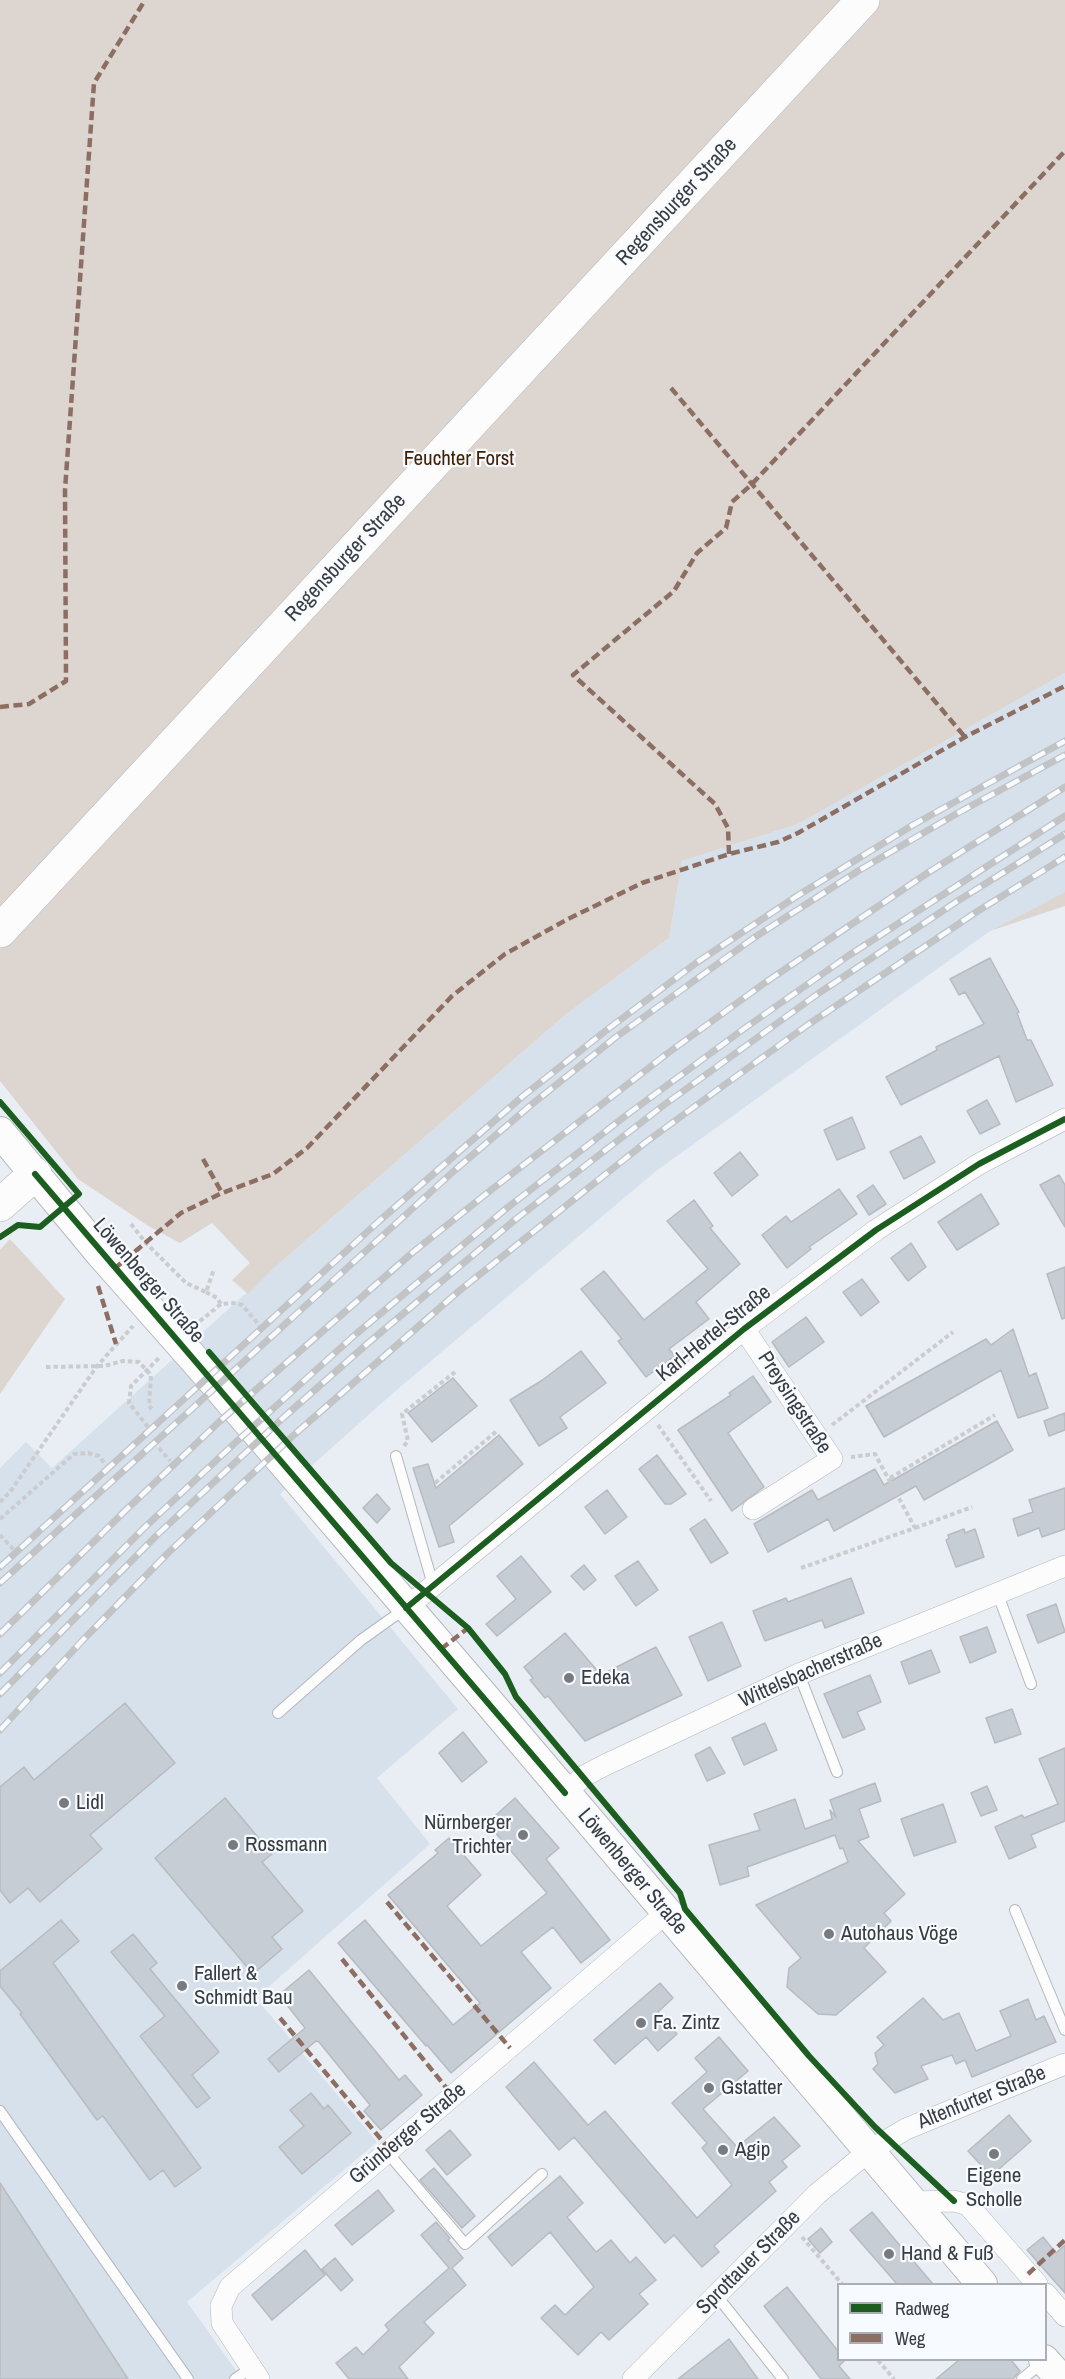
<!DOCTYPE html>
<meta charset="utf-8">
<style>
body{margin:0}
#map{position:relative;width:1065px;height:2379px;overflow:hidden;background:#e9eef4;font-family:"Archivo Narrow",sans-serif}
canvas{display:block}
.legend{position:absolute;left:837px;top:2283px;width:210px;height:78px;box-sizing:border-box;background:#f7fbff;border:2px solid #abafb3;margin:0;padding:8px 10px;list-style:none;font-size:18px;color:#393c40}
.legend li{display:flex;align-items:center;gap:12px;height:30px}
.legend b{width:30px;border:2px solid #abafb3}
</style>
<div id="map">
<canvas width="1065" height="2379"></canvas>
<ul class="legend">
<li><b style="height:8px;background:#1b5e20"></b>Radweg</li>
<li><b style="height:8px;background:#8d6e63"></b>Weg</li>
</ul>
</div>
<script>
const ctx = document.querySelector('canvas').getContext('2d');
ctx.lineJoin = 'round';
function paint(path, color) { ctx.fillStyle = color; ctx.fill(path, 'evenodd'); }
const poly = rows => new Path2D(rows.map(r => 'M' + r).join(''));
function trace(path, color, width, dash) { ctx.strokeStyle = color; ctx.lineWidth = width; ctx.lineCap = dash ? 'butt' : 'round'; ctx.setLineDash(dash || []); ctx.stroke(path); }
function drawText(font, color, halo, rows, align = 'center') {
  ctx.font = font + ' "Archivo Narrow",sans-serif'; ctx.lineWidth = 4.5; ctx.setLineDash([]); ctx.textBaseline = 'middle'; ctx.strokeStyle = halo; ctx.fillStyle = color; for (const [text, x, y, turn = 0] of rows) {
    ctx.save(); ctx.translate(x, y); ctx.rotate((+turn || 0) * Math.PI / 180); ctx.textAlign = isNaN(turn) ? turn : align; if (halo) ctx.strokeText(text, 0, 0); ctx.fillText(text, 0, 0); ctx.restore();
  }
}
const built = poly([
 [1065,673,1065,892,990,931,656,1171,392,1394,280,1494,458,1709,377,1778,430,1844,256,1998,377,2142,187,2302,242,2379,0,2379,0,1468,26,1442,52,1468,274,1268,565,1015,669,938,682,861,798,824]
]);
const green = poly([
 [0,0,1065,0,1065,673,798,824,682,861,669,938,565,1015,274,1268,248,1294,232,1280,250,1263,212,1223,180,1243,150,1227,78,1179,0,1081],
 [1065,892,1065,906,990,931],
 [10,1239,65,1299,0,1394,0,1250]
]);
const building = poly([
 [990,958,1019,1012,1017,1013,1027,1040,1031,1040,1053,1085,1016,1102,999,1056,901,1105,886,1077,937,1050,936,1047,984,1024,965,992,959,995,950,979,990,958],
 [987,1100,1000,1124,980,1134,967,1111,987,1100],
 [852,1117,865,1148,837,1160,824,1130,852,1117],
 [921,1136,935,1162,904,1179,890,1152,921,1136],
 [740,1152,758,1175,732,1196,714,1173,740,1152],
 [1059,1175,1065,1185,1065,1227,1040,1185,1059,1175],
 [873,1185,886,1204,869,1215,857,1196,873,1185],
 [839,1189,857,1214,809,1247,811,1249,787,1268,762,1235,786,1216,791,1222,839,1189],
 [981,1194,999,1224,957,1250,938,1222,981,1194],
 [694,1200,713,1226,710,1228,740,1264,696,1302,709,1319,669,1349,675,1356,646,1377,618,1341,622,1339,581,1289,604,1271,644,1320,708,1269,667,1221,694,1200],
 [911,1243,926,1267,908,1281,891,1258,911,1243],
 [1065,1267,1065,1318,1062,1319,1047,1274,1065,1267],
 [862,1279,879,1302,861,1316,843,1292,862,1279],
 [806,1317,824,1342,789,1367,772,1342,806,1317],
 [1013,1329,1029,1376,1036,1373,1048,1408,1018,1418,1001,1370,884,1437,866,1406,986,1339,991,1345,1013,1329],
 [581,1351,606,1383,560,1417,567,1428,539,1446,510,1400,541,1381,581,1351],
 [753,1376,771,1402,728,1433,764,1487,732,1511,678,1430,731,1395,729,1393,753,1376],
 [453,1378,477,1406,432,1442,408,1413,453,1378],
 [1065,1413,1065,1430,1049,1436,1044,1421,1065,1413],
 [997,1421,1013,1450,994,1461,924,1500,916,1486,834,1531,828,1519,768,1552,754,1524,812,1490,818,1500,875,1469,884,1485,997,1421],
 [499,1435,523,1464,449,1526,454,1542,439,1547,413,1468,428,1464,436,1488,499,1435],
 [657,1455,686,1494,671,1504,665,1504,639,1469,657,1455],
 [1065,1488,1065,1529,1042,1537,1039,1528,1018,1536,1013,1519,1033,1512,1029,1500,1065,1488],
 [607,1490,627,1517,605,1534,585,1507,607,1490],
 [377,1494,390,1509,377,1523,363,1508,377,1494],
 [705,1519,728,1553,711,1563,690,1529,705,1519],
 [964,1529,965,1533,975,1529,984,1557,956,1567,946,1540,949,1538,948,1535,964,1529],
 [521,1556,551,1592,497,1636,486,1624,516,1599,497,1576,521,1556],
 [638,1561,658,1590,636,1606,615,1576,638,1561],
 [584,1565,596,1580,584,1590,571,1576,584,1565],
 [851,1578,864,1613,825,1628,822,1620,765,1641,753,1611,786,1598,788,1602,851,1578],
 [1056,1604,1065,1632,1038,1643,1027,1615,1056,1604],
 [722,1622,741,1666,708,1681,689,1637,722,1622],
 [987,1627,996,1652,970,1663,960,1637,987,1627],
 [565,1633,601,1675,656,1647,682,1695,585,1741,548,1696,545,1698,530,1680,533,1678,524,1667,565,1633],
 [931,1650,940,1672,909,1684,901,1662,931,1650],
 [870,1675,881,1702,857,1712,865,1729,843,1738,824,1694,870,1675],
 [125,1703,175,1763,90,1835,102,1849,40,1902,28,1888,10,1903,0,1890,0,1787,24,1767,34,1780,125,1703],
 [1012,1709,1021,1734,995,1743,986,1718,1012,1709],
 [765,1723,777,1750,744,1765,732,1738,765,1723],
 [463,1732,487,1762,462,1782,439,1753,463,1732],
 [710,1747,725,1773,707,1781,695,1755,710,1747],
 [1065,1748,1065,1821,1031,1835,1036,1847,1009,1859,995,1827,1022,1815,1024,1818,1058,1804,1039,1759,1065,1748],
 [875,1783,881,1801,859,1809,869,1837,858,1841,905,1894,884,1913,891,1921,864,1948,886,1972,836,2015,818,2014,787,1987,789,1968,801,1958,756,1905,848,1862,843,1848,840,1849,835,1835,747,1867,749,1876,720,1885,709,1845,760,1830,754,1814,795,1799,805,1829,832,1819,830,1810,836,1817,830,1800,875,1783],
 [987,1786,997,1810,981,1816,971,1793,987,1786],
 [225,1798,272,1854,262,1862,303,1911,272,1937,282,1949,253,1974,155,1858,225,1798],
 [515,1798,559,1848,546,1859,610,1940,581,1963,553,1927,521,1952,551,1988,451,2073,427,2045,426,2046,338,1943,365,1920,453,2025,480,2003,388,1895,438,1853,435,1850,449,1838,481,1875,447,1906,481,1946,547,1893,487,1823,515,1798],
 [943,1804,956,1842,914,1856,901,1819,943,1804],
 [61,1920,79,1941,53,1963,201,2168,175,2187,163,2170,150,2180,103,2116,97,2120,20,2014,22,2013,0,1986,0,1971,61,1920],
 [133,1934,157,1963,150,1969,219,2052,192,2075,210,2098,197,2108,140,2036,165,2016,111,1952,133,1934],
 [309,1970,399,2080,405,2075,422,2095,381,2130,364,2111,370,2105,319,2042,316,2041,279,2072,268,2059,305,2028,279,1995,309,1970],
 [660,1983,673,1998,658,2012,677,2034,658,2051,646,2037,615,2064,594,2040,660,1983],
 [923,1998,943,2020,959,2013,976,2051,1011,2036,1000,2011,1028,1999,1036,2020,1044,2016,1056,2042,972,2077,965,2060,956,2064,952,2055,921,2066,928,2079,895,2093,873,2069,878,2064,875,2053,884,2045,877,2037,923,1998],
 [719,2037,748,2071,703,2109,737,2147,774,2117,800,2146,782,2161,787,2167,769,2182,776,2191,714,2246,719,2252,702,2267,674,2235,665,2243,574,2137,559,2150,506,2087,534,2062,588,2125,605,2111,697,2218,732,2185,702,2148,707,2143,672,2103,707,2072,695,2058,719,2037],
 [311,2093,324,2109,328,2105,351,2133,302,2174,279,2147,304,2126,290,2110,311,2093],
 [1009,2115,1031,2141,991,2176,968,2151,1009,2115],
 [450,2130,471,2155,447,2175,426,2150,450,2130],
 [434,2168,475,2216,462,2228,420,2180,434,2168],
 [560,2176,583,2203,567,2217,596,2252,611,2240,630,2263,636,2257,656,2280,639,2294,648,2304,609,2340,601,2332,578,2355,541,2318,555,2305,565,2315,594,2287,550,2232,512,2266,488,2237,560,2176],
 [0,2183,128,2379,0,2379,0,2183],
 [378,2190,394,2211,352,2245,335,2225,378,2190],
 [872,2212,891,2235,933,2284,897,2284,850,2230,872,2212],
 [436,2222,450,2238,448,2240,463,2258,452,2268,466,2285,424,2322,434,2333,399,2367,408,2379,349,2379,336,2363,356,2347,363,2355,389,2330,385,2325,449,2268,421,2235,436,2222],
 [821,2228,832,2242,820,2253,808,2239,821,2228],
 [1043,2237,1056,2253,1065,2245,1065,2293,1027,2250,1043,2237],
 [305,2250,325,2275,272,2320,252,2295,305,2250],
 [335,2258,353,2280,341,2291,322,2269,335,2258],
 [787,2287,838,2351,838,2360,845,2360,839,2366,850,2379,821,2379,764,2306,787,2287],
 [729,2339,758,2379,678,2379,729,2339],
 [959,2360,1011,2360,1020,2371,1013,2379,936,2379,959,2360]
]);
const path = poly([
 [131,1224,145,1242,186,1283,206,1292,214,1269],
 [206,1292,217,1298,221,1304],
 [194,1326,221,1304,236,1303,242,1305,260,1326],
 [46,1367,104,1366,123,1361,139,1362,151,1375,149,1406,152,1409],
 [658,1425,711,1501],
 [832,1425,953,1332],
 [148,1427,129,1403,131,1386,160,1357],
 [404,1446,408,1441,402,1414,455,1372],
 [159,1448,170,1461],
 [890,1478,995,1415],
 [421,1488,435,1483,498,1430],
 [0,1502,10,1492,97,1366,133,1326],
 [0,1519,74,1454,88,1453,99,1456,106,1465],
 [915,1528,972,1507],
 [0,1535,14,1550],
 [801,1568,915,1528,875,1454,851,1457],
 [802,2237,842,2284],
 [878,2360,894,2379]
]);
const lane = poly([
 [396,1456,433,1585],
 [997,1592,1031,1684],
 [799,1674,837,1772],
 [278,1713,361,1640,406,1608],
 [1015,1910,1065,2030],
 [0,2111,188,2379],
 [387,2152,465,2244,542,2174],
 [717,2296,783,2379],
 [235,2379,251,2368],
 [1022,2379,1043,2362]
]);
const street = poly([
 [744,1329,832,1459,753,1509],
 [406,1608,744,1329,876,1230,979,1164,1065,1119],
 [565,1793,584,1776,605,1765,799,1674,1065,1566],
 [912,2202,954,2201,968,2205,1037,2284],
 [1046,2294,1065,2316],
 [259,2379,222,2323,221,2306,230,2287,666,1913],
 [633,2379,817,2194,869,2151,906,2129,1065,2064]
]);
const secondary = poly([
 [0,1132,101,1254,200,1366,481,1693,982,2284],
 [1044,2360,1061,2379]
]);
const primary = poly([
 [0,931,863,0],
 [0,1205,35,1174]
]);
const rail = poly([
 [0,1567,378,1222,523,1096,608,1029,696,963,797,896,913,825,1065,741],
 [0,1583,455,1170,531,1105,616,1037,755,937,858,871,956,814,1065,755],
 [0,1634,127,1509,219,1422,412,1253,491,1190,668,1053,766,982,929,872,1065,787],
 [0,1673,144,1528,236,1442,356,1334,507,1208,628,1114,745,1028,848,956,1065,816],
 [0,1694,157,1535,283,1418,367,1344,516,1219,664,1105,819,993,956,902,1065,834],
 [0,1730,82,1641,169,1552,296,1433,459,1291,646,1142,727,1083,809,1024,978,911,1065,857]
]);
const quiet = poly([
 [671,388,965,737],
 [0,707,29,704,66,681,65,490,94,83,145,0],
 [729,854,728,828,715,804,573,675,674,591,697,553,726,528,732,502,751,485,1065,151],
 [203,1159,222,1193],
 [114,1269,181,1213,222,1193,273,1174,307,1148,452,996,505,954,568,919,642,883,729,854,778,842,798,833,965,737,1065,686],
 [98,1286,116,1344],
 [441,1649,468,1628],
 [387,1902,510,2048],
 [342,1959,453,2096],
 [280,2018,390,2150],
 [1028,2274,1065,2240]
]);
const cycleway = poly([
 [0,1102,79,1194,40,1227,18,1225,0,1237],
 [35,1174,565,1793],
 [209,1352,391,1563,468,1628,505,1674,516,1697,680,1893,685,1909,809,2056,875,2127,954,2201],
 [406,1608,744,1329,876,1230,979,1164,1065,1119]
]);
const markers = [
 [569,1678,6,"#777a7f"],
 [64,1803,6,"#777a7f"],
 [523,1835,6,"#777a7f"],
 [233,1845,6,"#777a7f"],
 [829,1934,6,"#777a7f"],
 [182,1986,6,"#777a7f"],
 [641,2023,6,"#777a7f"],
 [709,2088,6,"#777a7f"],
 [723,2150,6,"#777a7f"],
 [994,2154,6,"#777a7f"],
 [889,2254,6,"#777a7f"]
];
const streetNames = [
 ["Regensburger Straße",677,202,-47],
 ["Regensburger Straße",346,558,-47],
 ["Löwenberger Straße",148,1281,49],
 ["Karl-Hertel-Straße",714,1334,-39],
 ["Preysingstraße",794,1403,57],
 ["Wittelsbacherstraße",811,1671,-24],
 ["Löwenberger Straße",632,1872,50],
 ["Altenfurter Straße",982,2098,-22],
 ["Grünberger Straße",408,2134,-40],
 ["Sprottauer Straße",749,2263,-45]
];
const parkNames = [
 ["Feuchter Forst",459,459]
];
const poiNames = [
 ["Edeka",581,1678],
 ["Lidl",76,1803],
 ["Nürnberger",511,1823,"right"],
 ["Trichter",511,1847,"right"],
 ["Rossmann",245,1845],
 ["Autohaus Vöge",841,1934],
 ["Fallert &",194,1974],
 ["Schmidt Bau",194,1998],
 ["Fa. Zintz",653,2023],
 ["Gstatter",721,2088],
 ["Agip",735,2150],
 ["Eigene",994,2176,"center"],
 ["Scholle",994,2200,"center"],
 ["Hand & Fuß",901,2254]
];
paint(built, '#d7e1ec');
paint(green, '#ddd5d0');
paint(building, '#c6cdd4');
trace(building, '#b8bbc0', 1.5);
trace(lane, '#b5b8bc', 12);
trace(street, '#b5b8bc', 22);
trace(secondary, '#b5b8bc', 32);
trace(primary, '#b5b8bc', 34);
trace(path, '#cbcccf', 4, [4.5, 3]);
trace(lane, '#fcfcfd', 10);
trace(street, '#fcfcfd', 21);
trace(secondary, '#fcfcfd', 30);
trace(primary, '#fcfcfd', 33);
trace(rail, '#c1c3c4', 7);
trace(rail, '#f7fbff', 4.5, [14]);
trace(quiet, '#8d6e63', 4.5, [9, 4.5]);
trace(cycleway, '#1b5e20', 6);
for (const [x, y, r, color] of markers) { const dot = new Path2D(); dot.arc(x, y, r, 0, 2 * Math.PI); ctx.fillStyle = color; ctx.fill(dot); trace(dot, '#f7fbff', 2); }
drawText('21px', '#393c40', '#f7fbff', streetNames);
drawText('21px', '#442100', '#f7fbff', parkNames);
drawText('21px', '#393c40', '#f7fbff', poiNames, 'left');
</script>
